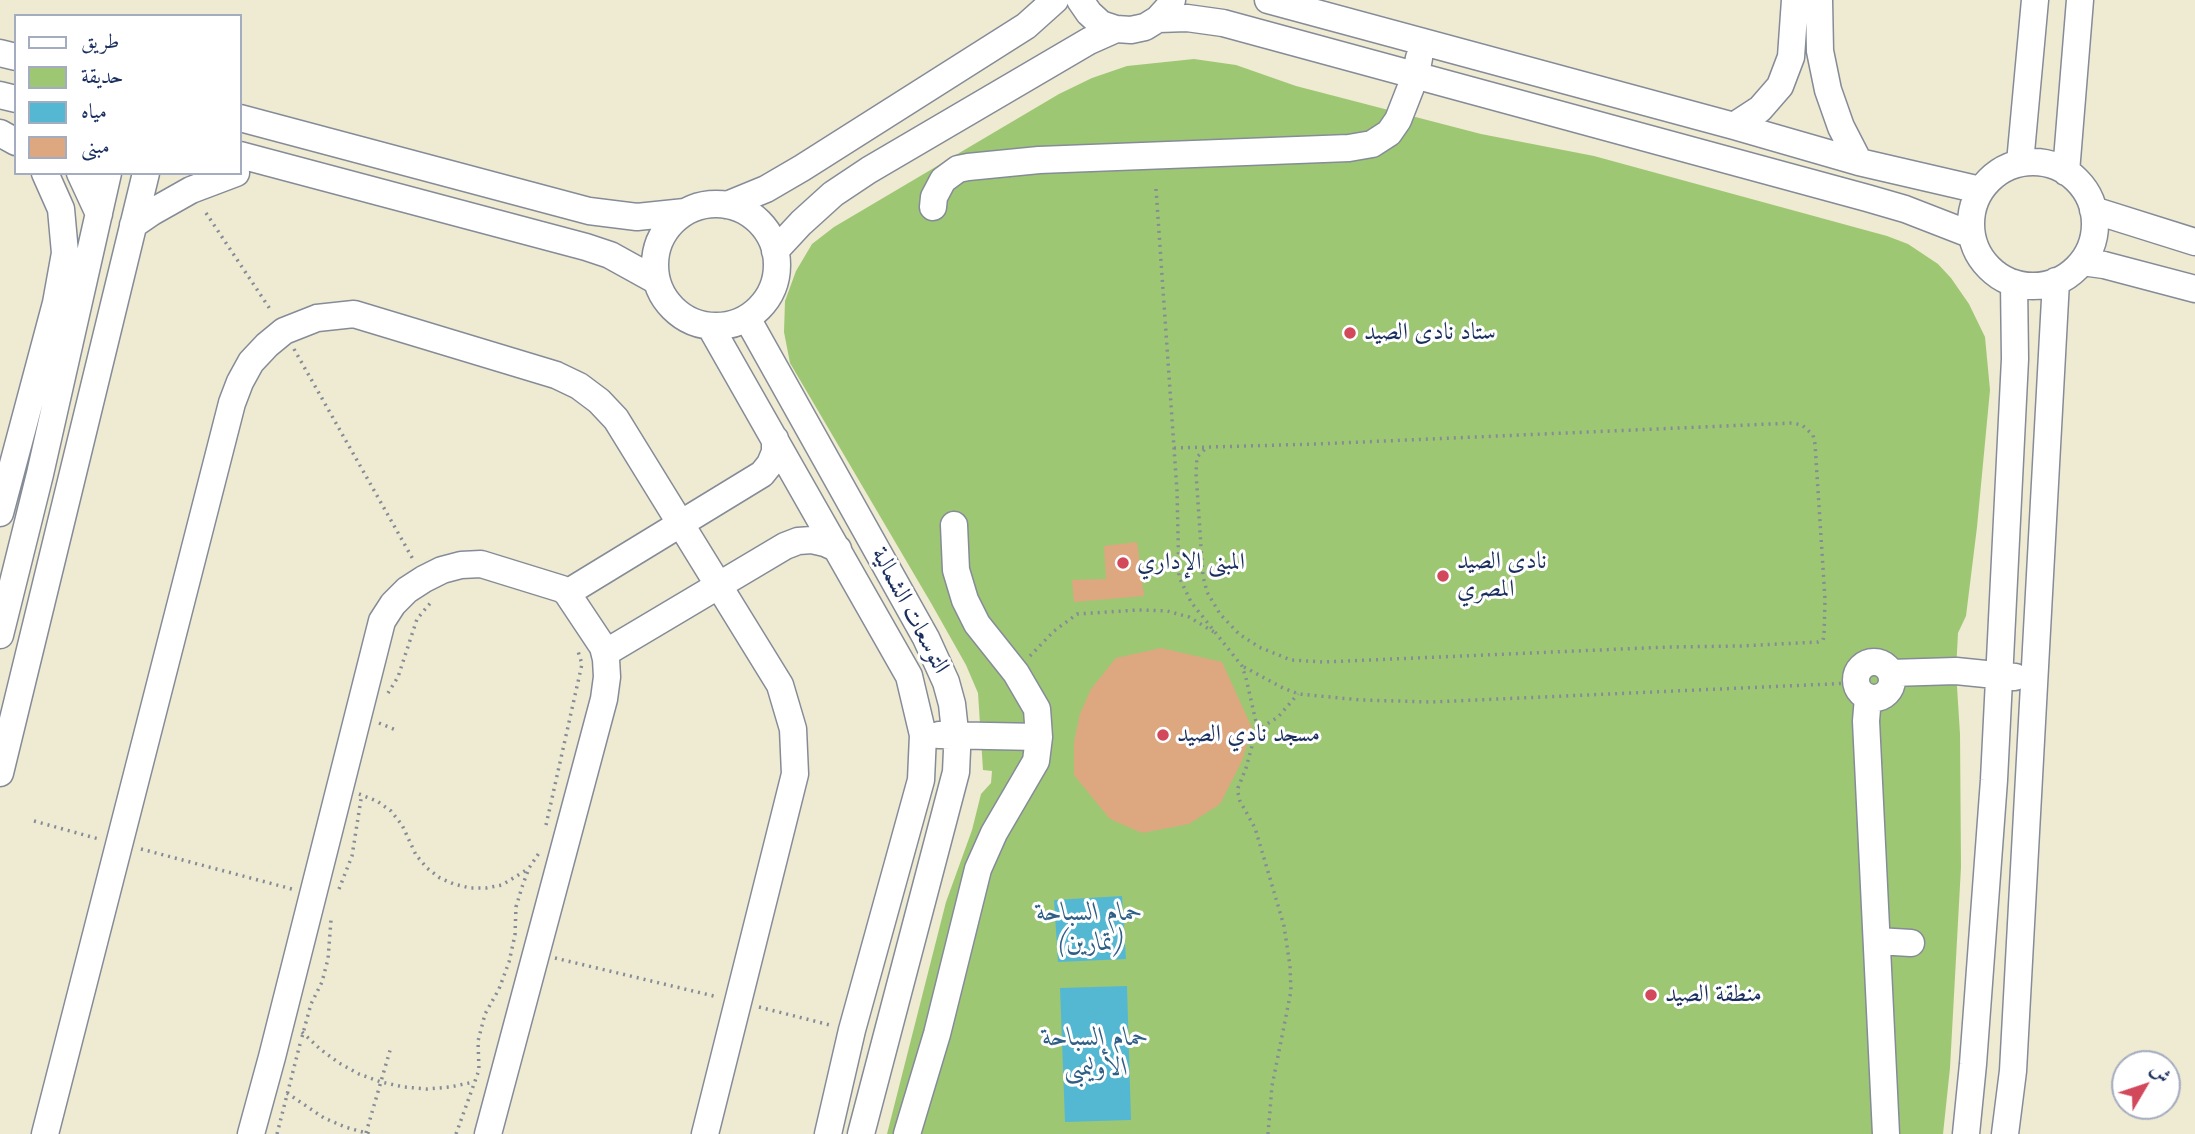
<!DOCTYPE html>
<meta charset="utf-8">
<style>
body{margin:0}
#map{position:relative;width:2195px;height:1134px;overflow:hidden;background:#efead2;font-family:Cardo,Amiri,serif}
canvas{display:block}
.legend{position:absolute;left:14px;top:14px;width:228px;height:161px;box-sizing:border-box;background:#fff;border:2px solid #a4acbf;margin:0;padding:9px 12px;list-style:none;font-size:21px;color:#1b2f5e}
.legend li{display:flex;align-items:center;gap:14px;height:35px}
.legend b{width:35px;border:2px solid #a4acbf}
.north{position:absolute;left:2111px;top:1050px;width:70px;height:70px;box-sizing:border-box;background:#fff;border:2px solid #a4acbf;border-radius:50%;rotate:51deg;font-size:19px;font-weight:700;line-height:28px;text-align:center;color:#1b2f5e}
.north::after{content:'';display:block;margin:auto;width:24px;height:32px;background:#d1495b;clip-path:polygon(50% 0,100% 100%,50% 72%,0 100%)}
</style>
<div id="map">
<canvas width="2195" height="1134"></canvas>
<ul class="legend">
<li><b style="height:9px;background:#fff"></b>طريق</li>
<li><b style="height:19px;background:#9ec773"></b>حديقة</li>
<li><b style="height:19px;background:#55b8d3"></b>مياه</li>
<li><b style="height:19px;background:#dda880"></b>مبنى</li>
</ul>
<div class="north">ش</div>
</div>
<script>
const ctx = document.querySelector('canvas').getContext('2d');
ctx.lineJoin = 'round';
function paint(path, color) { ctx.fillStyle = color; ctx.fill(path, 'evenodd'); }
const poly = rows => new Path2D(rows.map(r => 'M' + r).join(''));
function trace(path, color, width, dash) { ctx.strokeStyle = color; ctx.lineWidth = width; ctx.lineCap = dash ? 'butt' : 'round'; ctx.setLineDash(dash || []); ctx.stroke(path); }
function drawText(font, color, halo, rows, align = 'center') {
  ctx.font = font + ' Cardo,Amiri,serif'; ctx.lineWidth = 6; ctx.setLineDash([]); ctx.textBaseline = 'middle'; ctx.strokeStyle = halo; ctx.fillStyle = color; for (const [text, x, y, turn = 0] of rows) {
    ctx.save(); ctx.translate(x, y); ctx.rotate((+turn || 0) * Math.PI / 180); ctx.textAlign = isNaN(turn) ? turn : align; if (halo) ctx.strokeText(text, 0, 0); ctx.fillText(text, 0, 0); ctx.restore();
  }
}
const green = poly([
 [1194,59,1236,65,1296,86,1481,134,1594,156,1887,236,1908,244,1938,264,1951,278,1969,304,1985,337,1990,390,1977,527,1966,616,1958,633,1956,671,1960,734,1961,867,1950,1068,1943,1134,887,1134,946,902,972,830,981,794,991,783,992,771,983,770,978,693,966,665,931,603,790,363,784,332,785,301,796,271,812,244,834,227,1059,94,1092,78,1127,66]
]);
const water = poly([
 [1122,896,1126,959,1058,962,1054,900],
 [1127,986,1131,1120,1065,1122,1060,988]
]);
const building = poly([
 [1137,542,1144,596,1074,602,1072,580,1106,579,1104,546],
 [1161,648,1222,662,1252,728,1242,761,1220,804,1189,824,1142,833,1110,819,1074,775,1074,742,1080,714,1091,689,1116,658]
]);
const path = poly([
 [1156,189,1177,491,1179,577,1191,602,1242,666,1246,678,1256,722,1256,731,1246,768,1238,788,1238,793,1240,801,1255,828,1269,875,1284,926,1290,966,1291,991,1272,1086,1268,1134],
 [206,213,272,312],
 [294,349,414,561],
 [1174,448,1317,444,1792,423,1802,425,1813,435,1815,444,1825,599,1824,636,1823,640,1818,642,1740,646,1668,647,1324,662,1291,660,1259,647,1239,634,1220,614,1207,592,1203,576,1196,473,1197,457,1207,447],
 [1030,656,1054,631,1077,614,1138,610,1167,611,1189,617,1214,632],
 [1244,667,1283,688,1299,694,1361,700,1432,702,1852,683],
 [388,693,398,677,417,619,432,601],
 [379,723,396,730],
 [1256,731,1278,717,1298,694],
 [359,794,377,801,391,811,402,825,416,855,427,868,440,878,454,884,470,888,486,888,502,885,528,869],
 [34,821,99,839],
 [546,825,582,664,577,648],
 [141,849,292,889],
 [339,889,352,856,361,799],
 [555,958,718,997],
 [759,1007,830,1025],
 [302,1032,320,1049,339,1063,359,1074,381,1082,404,1087,427,1089,450,1087,474,1082],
 [302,1037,311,1004,322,982,328,959,331,920],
 [287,1093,324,1118,345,1127,370,1134],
 [366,1133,391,1047],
 [277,1134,300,1044],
 [456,1134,479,1070,478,1041,485,1014,499,989,509,962,515,935,516,907,522,887,529,868,539,853]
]);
const minor = poly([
 [1080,0,1089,13,1101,24,1116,29,1131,30,1145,27,1158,19,1168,8,1172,0],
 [1268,0,1734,126,1859,162,1980,190],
 [1819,0,1820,51,1828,90,1841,127,1859,162],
 [1158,19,1187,18,1223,23,1867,198,1905,209,1972,235],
 [0,53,16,57],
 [0,95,16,99],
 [240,118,589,211,637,217,685,212],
 [1734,126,1760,109,1780,86,1791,57,1795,0],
 [0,133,16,142],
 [240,155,586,247,610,255,657,281],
 '1971 224a62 62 0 1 1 124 0a62 62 0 1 1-124 0Z',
 [2020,163,2035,0],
 [2066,172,2080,0],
 [80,173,99,214],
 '655 265a61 61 0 1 1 122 0a61 61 0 1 1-122 0Z',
 [727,205,766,189,802,168,1026,26,1055,0],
 [933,207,934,197,943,180,958,169,968,167,1039,160,1349,148,1372,144,1389,133,1398,120,1416,74,1419,58],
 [2093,210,2195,242],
 [133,225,152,212,191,190,236,173],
 [775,251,801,223,833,194,869,170,1089,41,1116,29],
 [2082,262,2104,265,2195,289],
 [747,318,926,638,946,682,952,704,957,750,956,772,861,1134],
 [710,326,909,676,923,735,921,780,852,1030,828,1134],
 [0,513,56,303,65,253,61,209,45,173],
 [567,593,762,474,770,464,775,452,775,439],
 [0,635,40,474,108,173],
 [605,653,785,546,798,541,812,540,825,543,838,549],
 '1856 680a18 18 0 1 1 36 0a18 18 0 1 1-36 0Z',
 [1891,673,1956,671,2015,677],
 [1868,697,1866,721,1886,1134],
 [939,735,1039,737],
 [0,773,146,173],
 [1877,941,1911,943],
 [45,1134,232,403,240,382,251,362,267,345,284,331,317,318,354,314,556,375,579,386,599,401,616,419,780,685,793,729,795,774,705,1134],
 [251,1134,272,1057,382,621,393,604,407,590,424,579,442,570,461,565,481,564,562,589,567,593,603,647,606,659,607,677,604,699,488,1134],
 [907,1134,937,1034,978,869,994,833,1036,761,1039,737,1037,709,1016,673,977,624,965,600,956,570,954,525],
 [1966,1134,1973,1064,1994,780,2015,359,2014,283],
 [2005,1134,2013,1071,2056,281]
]);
const markers = [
 [1350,333,7,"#d1495b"],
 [1123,563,7,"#d1495b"],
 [1443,576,7,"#d1495b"],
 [1163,735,7,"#d1495b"],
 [1651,995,7,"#d1495b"]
];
const poiNames = [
 ["ستاد نادى الصيد",1364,333],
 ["نادى الصيد",1457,562],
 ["المصري",1457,590],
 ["المبنى الإداري",1137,563],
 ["مسجد نادي الصيد",1177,735],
 ["منطقة الصيد",1665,995]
];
const streetNames = [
 ["التوسعات الشمالية",909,611,62]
];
const waterNames = [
 ["حمام السباحة",1090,914],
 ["(تمارين)",1090,944],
 ["حمام السباحة",1096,1039],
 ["الأوليمبى",1096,1069]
];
paint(green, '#9ec773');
paint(water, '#55b8d3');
paint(building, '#dda880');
trace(minor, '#858c98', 29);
trace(path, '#858c98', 3.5, [2, 5]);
trace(minor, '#fff', 26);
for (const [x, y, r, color] of markers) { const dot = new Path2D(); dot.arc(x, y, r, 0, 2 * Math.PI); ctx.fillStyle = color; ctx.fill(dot); trace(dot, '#fff', 2.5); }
drawText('24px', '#1b2f5e', '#fff', poiNames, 'left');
drawText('24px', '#1b2f5e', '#fff', streetNames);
drawText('italic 26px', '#2f5f87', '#fff', waterNames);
</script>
